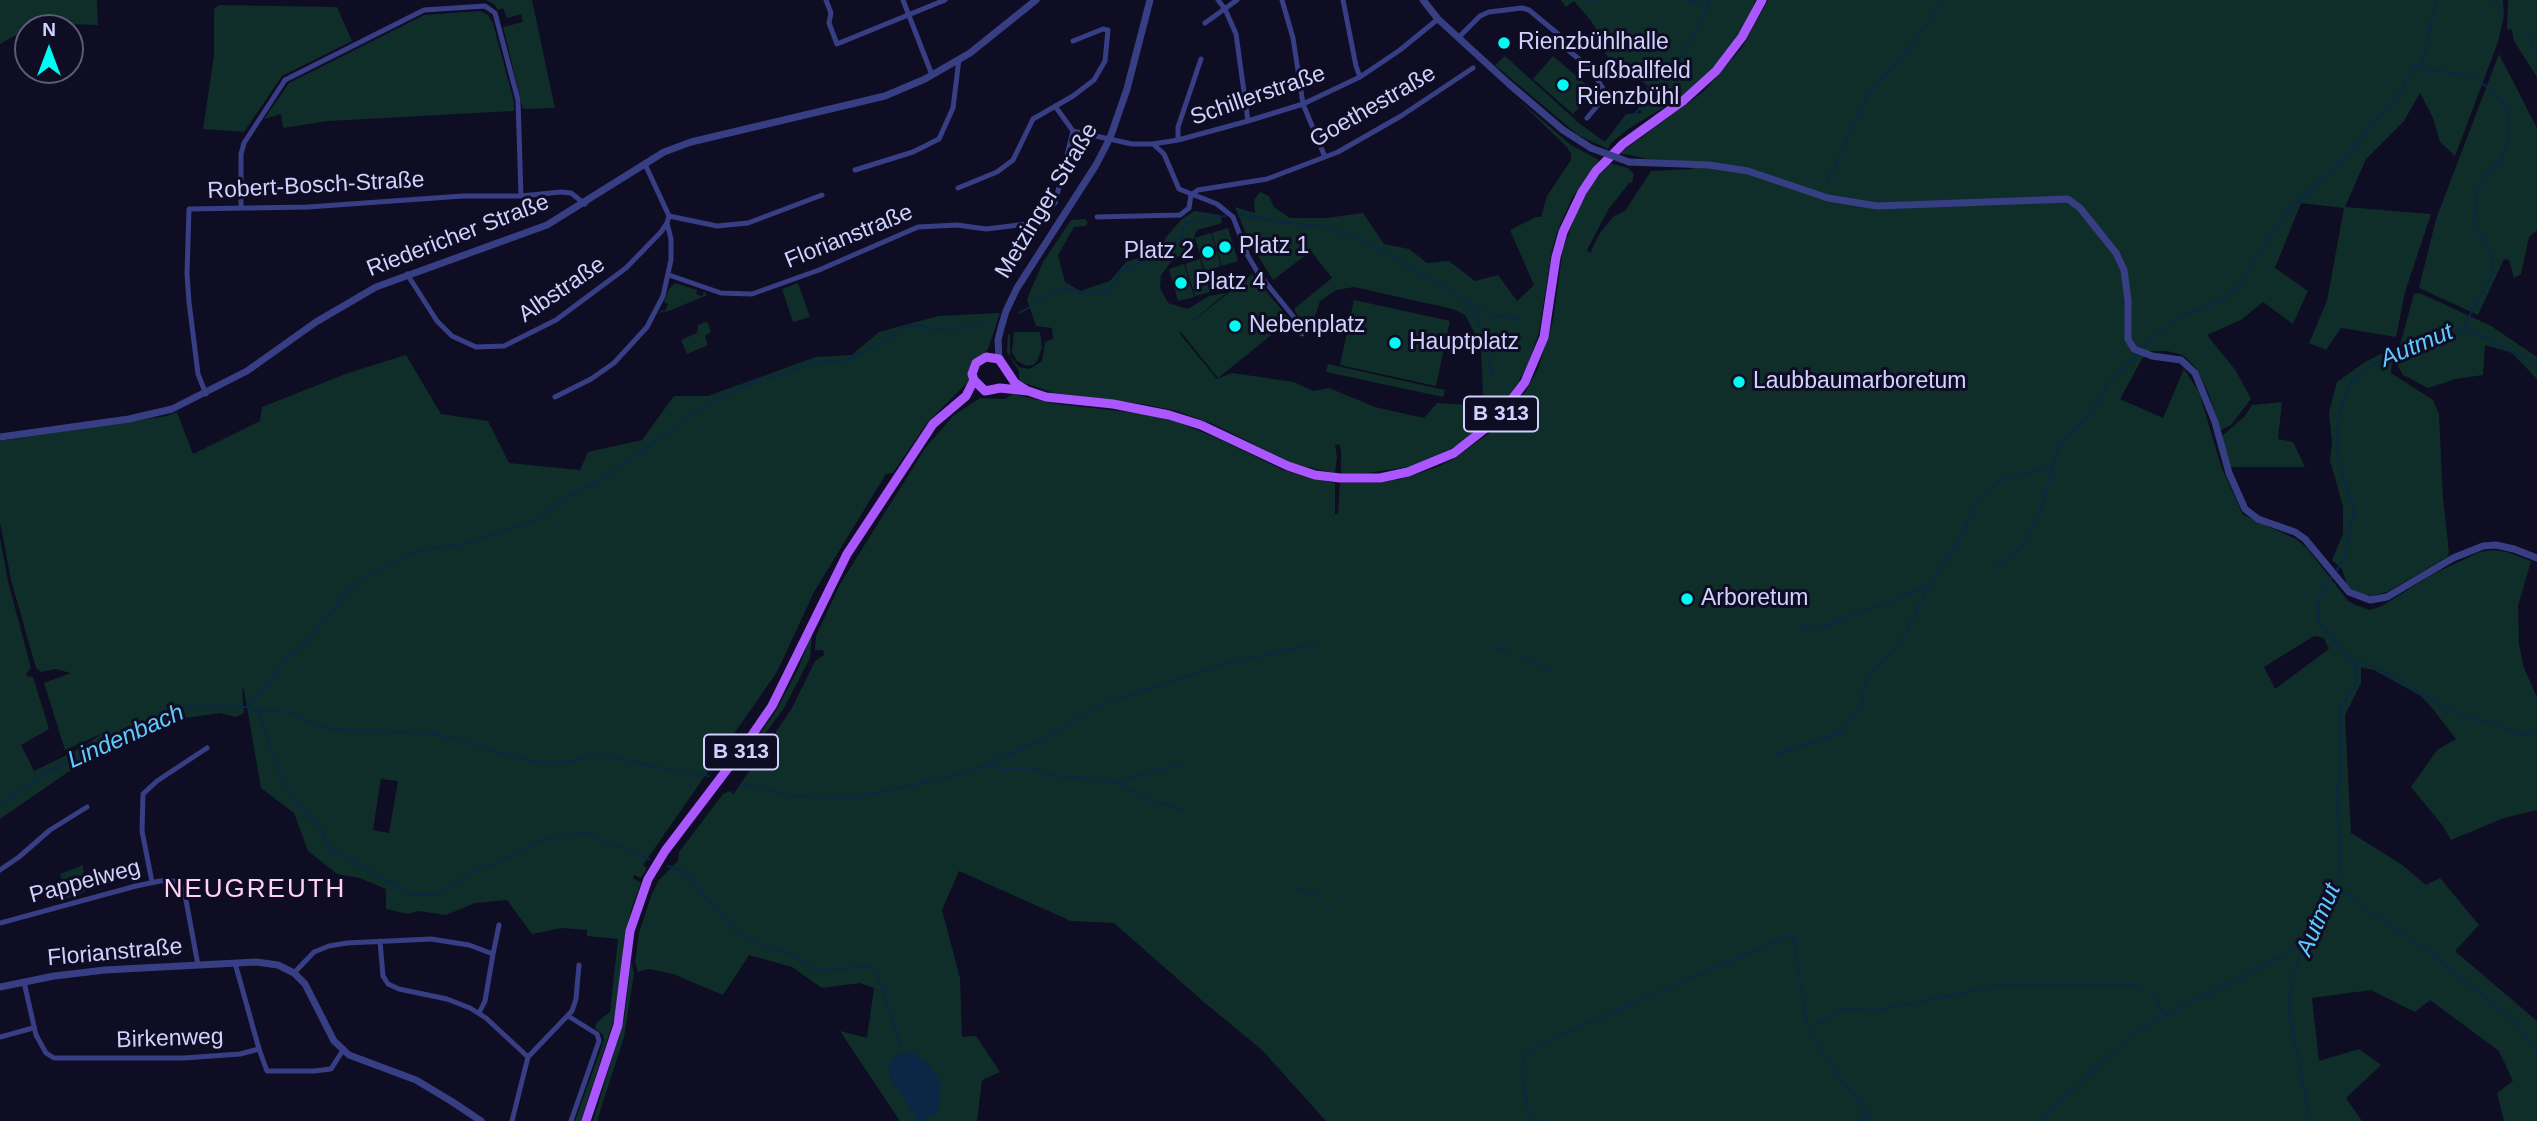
<!DOCTYPE html>
<meta charset="utf-8">
<style>
body{margin:0}
#map{position:relative;width:2537px;height:1121px;overflow:hidden;background:#0e0d23;font-family:Helvetica,sans-serif}
canvas{display:block}
.north{position:absolute;left:14px;top:14px;width:70px;height:70px;box-sizing:border-box;background:#0e0d23;border:2px solid #5c5b7b;border-radius:50%;rotate:0deg;font-size:19px;font-weight:700;line-height:28px;text-align:center;color:#d0d1ff}
.north::after{content:'';display:block;margin:auto;width:24px;height:32px;background:#00fbf3;clip-path:polygon(50% 0,100% 100%,50% 72%,0 100%)}
</style>
<div id="map">
<canvas width="2537" height="1121"></canvas>
<div class="north">N</div>
</div>
<script>
const ctx = document.querySelector('canvas').getContext('2d');
ctx.lineJoin = 'round';
function paint(path, color) { ctx.fillStyle = color; ctx.fill(path, 'evenodd'); }
const poly = rows => new Path2D(rows.map(r => 'M' + r).join(''));
function trace(path, color, width, dash) { ctx.strokeStyle = color; ctx.lineWidth = width; ctx.lineCap = dash ? 'butt' : 'round'; ctx.setLineDash(dash || []); ctx.stroke(path); }
function drawText(font, color, halo, rows, align = 'center') {
  ctx.font = font + ' Helvetica,sans-serif'; ctx.lineWidth = 6; ctx.setLineDash([]); ctx.textBaseline = 'middle'; ctx.strokeStyle = halo; ctx.fillStyle = color; for (const [text, x, y, turn = 0] of rows) {
    ctx.save(); ctx.translate(x, y); ctx.rotate((+turn || 0) * Math.PI / 180); ctx.textAlign = isNaN(turn) ? turn : align; if (halo) ctx.strokeText(text, 0, 0); ctx.fillText(text, 0, 0); ctx.restore();
  }
}
const green = poly([
 [0,0,97,0,98,25,38,23,0,44],
 [486,0,532,0,555,108,523,109,503,27,523,22,521,14,507,18,503,8,498,10,494,4],
 [1561,0,1756,0,1744,26,1726,53,1707,75,1681,97,1628,129,1611,143,1608,149,1578,135,1495,65,1505,56,1580,124,1605,142,1626,114,1642,113,1635,101,1648,86,1629,72,1621,59,1615,63,1605,54,1606,45,1591,21,1574,1,1566,7],
 [1768,0,2503,0,2504,16,2498,42,2455,156,2440,142,2433,118,2420,93,2404,121,2366,159,2345,207,2431,214,2405,292,2396,337,2341,328,2326,350,2309,343,2327,301,2344,208,2301,203,2275,268,2308,291,2293,324,2263,302,2241,320,2207,335,2236,371,2251,399,2231,425,2221,430,2208,392,2196,368,2183,355,2167,351,2151,351,2142,359,2120,399,2163,418,2184,369,2199,392,2221,466,2243,515,2296,539,2307,548,2348,601,2358,606,2370,610,2382,606,2435,573,2480,552,2493,550,2507,552,2531,561,2518,606,2519,644,2524,668,2537,697,2537,810,2504,818,2451,840,2443,826,2411,787,2437,750,2456,739,2432,708,2421,696,2374,670,2361,667,2361,683,2345,715,2351,833,2401,864,2426,885,2440,878,2479,925,2455,951,2537,1021,2537,1121,2504,1121,2497,1093,2513,1081,2499,1051,2430,1000,2415,1012,2371,990,2312,998,2319,1061,2359,1049,2381,1065,2346,1098,2362,1121,1326,1121,1262,1050,1205,1003,1114,923,1071,921,959,871,942,910,960,978,962,1037,976,1036,1000,1072,982,1080,977,1121,925,1121,930,1115,890,1077,920,1121,900,1121,840,1031,867,1038,874,988,860,983,822,988,792,967,749,955,723,995,673,974,649,969,638,972,635,962,639,933,651,896,659,880,678,861,679,852,723,794,730,791,733,794,735,792,792,708,815,661,824,655,823,650,815,650,816,636,840,584,926,447,954,415,980,398,1005,399,1013,394,1056,404,1146,414,1180,423,1219,439,1283,470,1309,478,1335,483,1335,514,1338,514,1340,483,1379,483,1401,479,1438,467,1455,458,1495,429,1525,392,1538,369,1553,320,1563,248,1577,211,1591,186,1609,163,1628,168,1634,174,1632,183,1630,182,1608,210,1587,250,1590,253,1600,233,1613,217,1625,211,1651,171,1693,169,1693,162,1648,159,1620,153,1703,92,1741,49],
 [2314,636,2324,638,2329,649,2275,689,2264,667],
 [2508,0,2537,0,2537,77,2514,41,2512,30,2507,29],
 [219,5,337,7,352,41,282,76,244,132,203,129,214,56,214,9],
 [480,11,488,15,493,23,514,102,514,111,328,121,283,128,281,114,264,119,289,83,424,15],
 [2499,54,2537,128,2537,230,2529,237,2521,274,2514,278,2509,260,2504,259,2478,315,2419,288,2436,219],
 [1553,56,1594,91,1573,114,1533,79],
 [1516,98,1571,145,1599,160,1572,198,1557,232,1552,250,1539,332,1527,367,1517,384,1495,414,1464,441,1448,450,1408,467,1360,474,1341,474,1341,451,1340,445,1335,444,1337,457,1335,473,1294,464,1213,424,1177,411,1143,404,1054,393,1019,381,1019,371,1007,352,1008,334,1010,335,1010,356,1019,367,1030,369,1042,361,1045,342,1053,339,1052,328,1036,326,1027,299,1043,262,1071,220,1085,219,1088,222,1086,226,1074,227,1058,255,1065,282,1080,291,1110,281,1126,262,1137,258,1146,259,1161,248,1166,237,1182,219,1195,211,1220,215,1222,223,1197,230,1189,249,1171,262,1161,275,1160,288,1168,303,1188,309,1209,296,1226,293,1187,326,1252,274,1290,320,1218,378,1180,331,1180,334,1217,379,1232,373,1294,382,1313,391,1329,388,1375,407,1424,418,1437,403,1468,405,1483,395,1481,345,1465,315,1453,309,1354,287,1336,290,1320,301,1312,325,1305,330,1294,309,1332,278,1311,251,1273,280,1250,243,1235,207,1255,213,1254,200,1260,192,1269,196,1274,207,1290,218,1326,218,1363,213,1384,244,1409,249,1427,263,1449,261,1475,281,1498,275,1517,301,1534,285,1510,230,1536,217,1541,217,1547,196,1571,160,1571,154,1567,147],
 [1228,228,1238,261,1222,266,1212,233],
 [1211,233,1221,266,1205,271,1195,238],
 [1200,259,1210,292,1195,296,1185,264],
 [1184,264,1194,297,1178,301,1169,269],
 [675,283,697,290,696,294,702,296,704,292,707,295,669,311,659,313,661,310,665,311,668,304,664,302,669,289],
 [798,283,810,317,793,322,782,289],
 [2420,293,2491,326,2537,357,2537,379,2512,353,2485,345,2483,375,2456,379,2428,388,2403,375,2398,366,2397,356,2414,294],
 [1354,300,1450,321,1436,386,1340,365],
 [1000,313,988,349,971,366,969,381,927,423,893,473,886,474,814,592,777,672,643,865,647,868,641,878,634,875,633,878,641,883,632,907,624,939,617,1010,581,1121,575,1121,604,1040,603,1035,595,1028,597,1022,610,1012,618,939,587,936,587,930,562,928,532,934,507,900,475,903,446,915,418,911,408,914,386,909,386,889,360,878,337,874,308,851,294,813,261,788,244,690,242,688,244,713,236,717,220,713,186,718,124,743,68,772,0,819,0,538,8,581,31,668,26,674,27,676,33,677,49,729,21,745,34,771,81,748,103,733,65,750,44,683,71,673,55,669,41,672,36,668,11,580,0,522,0,441,167,416,177,412,193,454,260,421,262,407,348,373,406,355,441,414,488,421,509,463,580,470,588,452,642,440,674,396,708,396,816,357,852,355,879,332,938,316],
 [381,779,398,781,389,833,373,830],
 [705,322,708,323,711,332,705,336,708,345,687,354,681,340,697,333,698,325],
 [1014,332,1040,332,1042,348,1037,361,1033,365,1027,366,1017,361,1012,352],
 [2393,348,2391,373,2433,400,2439,414,2443,498,2449,553,2447,557,2387,592,2372,596,2359,594,2347,585,2342,569,2332,560,2343,534,2343,506,2330,460,2332,442,2329,412,2337,382,2365,362],
 [1328,364,1445,390,1443,397,1326,372],
 [2282,402,2278,439,2293,442,2305,467,2230,467,2222,436,2245,416,2252,405],
 [812,634,810,658,784,708,759,742,757,738,776,711,798,669],
 [83,865,85,892,66,899,60,874],
 [631,962,634,973,624,1037,597,1121,593,1121,624,1019]
]);
const water = poly([
 [912,1051,925,1061,941,1080,938,1116,930,1115,925,1121,920,1121,914,1114,890,1077,887,1065,896,1055]
]);
const stream = poly([
 [1591,0,1597,0],
 [1686,0,1708,6],
 [2492,0,2501,7],
 [2527,35,2537,52],
 [1619,131,1673,72,1708,6,1709,0],
 [1827,183,1868,94,1902,57,1931,19,1942,0],
 [1239,214,1281,222,1327,227,1364,241,1491,314,1521,320],
 [1467,303,1477,318,1486,345,1492,377],
 [1019,313,1064,288,1081,293,1108,291,1121,271,1149,259,1180,238,1186,223,1225,216],
 [2463,327,2537,364],
 [2143,349,2153,337,2179,317,2224,299,2239,285,2283,216,2347,155,2400,92,2413,67,2423,62,2436,0],
 [1994,569,2024,544,2038,516,2061,442,2090,415,2109,382,2139,353],
 [2337,570,2345,556,2354,508,2338,459,2337,443,2339,413,2348,387,2357,376,2392,353,2445,339,2463,327,2492,276,2492,255,2474,225,2477,192,2486,175,2501,159,2508,143,2509,114,2505,105,2495,93,2472,76,2413,67],
 [1798,627,1822,627,1929,586,1959,541,1978,499,2002,480,2052,466],
 [1496,647,1508,652],
 [1520,654,1553,672],
 [2355,662,2364,663],
 [2372,665,2454,712,2476,720,2497,724,2518,735,2530,735,2537,731],
 [248,707,267,687,282,663,308,640,354,585,391,562,426,549,469,543,540,518,562,500,604,478,711,402,760,379,779,376,813,363,847,360,881,344,904,326,918,325,935,329,962,328,986,321],
 [257,711,269,710,292,713,315,725,339,730,428,733,468,741,499,753,536,762,566,763,589,755,605,755,673,771,709,776],
 [1774,755,1841,732,1862,704,1866,677,1899,646,1928,587],
 [989,765,1000,768,1032,768,1048,775,1116,782,1182,763],
 [1116,782,1154,803,1168,805,1185,812],
 [741,784,790,796,854,798,970,772,1011,753,1040,741,1107,702,1225,664,1317,643],
 [0,804,51,770,96,748,143,730,159,719,186,707,248,707,259,713,283,781,295,800,321,829,331,850,413,895,439,894,476,870,499,862,539,841,584,832,649,859],
 [668,866,682,870,735,931,762,946,792,954,816,971,872,966,883,990,901,1046],
 [2334,884,2381,920,2426,949,2516,1023,2537,1052],
 [1297,888,1320,897],
 [1327,906,1329,911],
 [2150,993,2154,995,2164,1014],
 [1645,998,1793,934,1807,1026,1838,1076,1871,1117,1856,1121],
 [1815,1025,1847,1008,1875,1011,2001,985,2136,985,2142,989],
 [1530,1118,1523,1084,1523,1060,1527,1053,1547,1041,1641,1000],
 [1531,1119,1539,1121],
 [2040,1121,2132,1034,2165,1015,2252,972,2303,945],
 [2310,1121,2288,1007,2292,985,2305,939,2340,874,2341,844,2336,792,2340,779,2340,706,2356,686,2355,662,2346,655,2319,622,2318,601,2322,591,2333,575]
]);
const minor = poly([
 [826,0,831,13,829,23,837,44,945,0],
 [903,0,932,75],
 [1218,0,1225,9,1236,34,1248,121],
 [1282,0,1293,38,1303,104,1325,157],
 [1343,0,1356,66,1360,77],
 [1205,23,1237,0],
 [1458,38,1480,16,1489,12,1522,8,1529,10,1558,34,1568,50,1592,70,1603,89,1598,105,1587,118],
 [1055,106,1073,131],
 [1178,140,1178,127,1201,59],
 [1153,144,1164,154,1179,189,1217,204,1233,217,1248,256,1258,273,1293,316,1302,334],
 [855,170,913,152,939,139,953,108,959,59],
 [958,188,997,172,1013,160,1033,119,1073,96,1094,80,1105,61,1108,30,1103,29,1073,41],
 [1191,195,1198,190,1267,179,1338,152,1401,116,1473,68],
 [241,207,241,154,244,143,285,80,424,10,485,6,495,13,518,100,521,196],
 [669,216,717,226,748,223,822,195],
 [1097,217,1180,215,1189,208,1191,195],
 [407,274,437,321,452,336,476,347,504,346,556,320,626,268,661,232,667,223],
 [669,275,721,293,752,294,819,270,918,227,957,225,986,229,1027,224,1042,216,1055,203,1073,131,1132,144,1153,144,1178,140,1248,121,1303,104,1360,77,1400,50,1438,19],
 [206,394,198,374,189,302,187,274,189,209,308,207,463,196,521,196,561,192,571,193,585,204],
 [555,397,591,379,614,363,647,327,663,296,671,260,671,239,667,223,669,216,645,164],
 [0,870,19,857,50,830,87,807],
 [152,882,142,831,143,794,157,781,207,748],
 [0,923,136,886,160,881,174,881,180,884,185,895,198,965],
 [380,941,383,976,388,984,399,989,447,999,470,1008,486,1018,528,1057,512,1121],
 [235,963,259,1049],
 [294,973,314,952,329,946,347,943,431,939,469,945,493,954,499,925],
 [24,982,36,1035,46,1053,54,1058,184,1058,240,1054,259,1049,267,1071,314,1071,331,1069,343,1050],
 [479,1013,485,1001,493,954],
 [568,1016,597,1034,599,1041,571,1121],
 [0,1037,33,1028],
 [528,1057,572,1011,576,999,579,965]
]);
const tertiary = poly([
 [1423,0,1438,19,1509,84,1563,130,1591,148],
 [1629,162,1709,165,1748,171,1828,198,1877,206,2068,199,2080,208,2116,253,2124,270,2128,300,2128,339,2134,349,2152,356,2181,360,2195,373,2215,422,2229,473,2245,509,2258,519,2295,532,2305,539,2349,592,2370,600,2387,597,2453,558,2483,546,2496,545,2514,549,2537,558],
 [999,359,998,340,1001,328,1006,311,1017,288,1096,165,1110,138,1127,89,1150,0],
 [0,437,129,419,172,409,247,371,316,322,376,287,547,225,664,152,691,142,885,96,925,79,970,53,1036,0],
 [0,987,54,976,105,970,256,962,278,965,294,973,305,984,334,1041,349,1055,416,1080,451,1101,481,1121]
]);
const primary = poly([
 [974,380,985,391,1000,388,1028,391,1046,397,1113,404,1169,415,1201,425,1288,466,1315,475,1340,478,1380,478,1408,472,1454,453,1496,420,1525,382,1544,337,1556,257,1563,232,1582,192,1596,171,1623,144,1684,100,1716,71,1742,37,1762,0],
 [586,1121,618,1025,630,931,648,879,665,851,741,751,772,706,847,554,933,424,966,396,974,380,972,374,976,363,986,357,999,359,1015,383,1026,390]
]);
const tertiaryBridge = poly([
 [1591,148,1629,162]
]);
const markers = [
 [1504,43,7,"#00fbf3"],
 [1563,85,7,"#00fbf3"],
 [1225,247,7,"#00fbf3"],
 [1208,252,7,"#00fbf3"],
 [1181,283,7,"#00fbf3"],
 [1235,326,7,"#00fbf3"],
 [1395,343,7,"#00fbf3"],
 [1739,382,7,"#00fbf3"],
 [1687,599,7,"#00fbf3"]
];
const shields = [
 [1501,414,74],
 [741,752,74]
];
const shieldNames = [
 ["B 313",1501,414],
 ["B 313",741,752]
];
const poiNames = [
 ["Rienzbühlhalle",1518,43],
 ["Fußballfeld",1577,72],
 ["Rienzbühl",1577,98],
 ["Platz 1",1239,247],
 ["Platz 2",1194,252,"right"],
 ["Platz 4",1195,283],
 ["Nebenplatz",1249,326],
 ["Hauptplatz",1409,343],
 ["Laubbaumarboretum",1753,382],
 ["Arboretum",1701,599]
];
const streetNames = [
 ["Schillerstraße",1258,96,-19],
 ["Goethestraße",1373,107,-30],
 ["Robert-Bosch-Straße",316,186,-3],
 ["Metzinger Straße",1047,201,-59],
 ["Riedericher Straße",458,236,-21],
 ["Florianstraße",849,237,-22],
 ["Albstraße",562,290,-34],
 ["Pappelweg",85,882,-15],
 ["Florianstraße",115,953,-5],
 ["Birkenweg",170,1039,-2]
];
const waterNames = [
 ["Autmut",2417,346,-23],
 ["Lindenbach",126,737,-24],
 ["Autmut",2319,920,-66]
];
const quarterNames = [
 ["NEUGREUTH",255,890]
];
paint(green, '#102e29');
paint(water, '#0a2845');
trace(stream, '#0a2845', 2);
trace(minor, '#373e84', 5);
trace(tertiary, '#373e84', 7);
trace(primary, '#aa57ff', 9);
trace(tertiaryBridge, '#373e84', 7);
for (const [x, y, r, color] of markers) { const dot = new Path2D(); dot.arc(x, y, r, 0, 2 * Math.PI); ctx.fillStyle = color; ctx.fill(dot); trace(dot, '#0e0d23', 2.5); }
for (const [x, y, w] of shields) { const box = new Path2D(); box.roundRect(x - w / 2, y - 17.5, w, 35, 5); ctx.fillStyle = '#0e0d23'; ctx.fill(box); trace(box, '#d0d1ff', 2); }
drawText('bold 21px', '#d0d1ff', null, shieldNames);
drawText('23px', '#d0d1ff', '#0e0d23', poiNames, 'left');
drawText('23px', '#d0d1ff', '#0e0d23', streetNames);
drawText('italic 24px', '#5ecaff', '#0e0d23', waterNames);
ctx.letterSpacing = '2px';
drawText('26px', '#ffd2f5', '#0e0d23', quarterNames);
ctx.letterSpacing = '0px';
</script>
